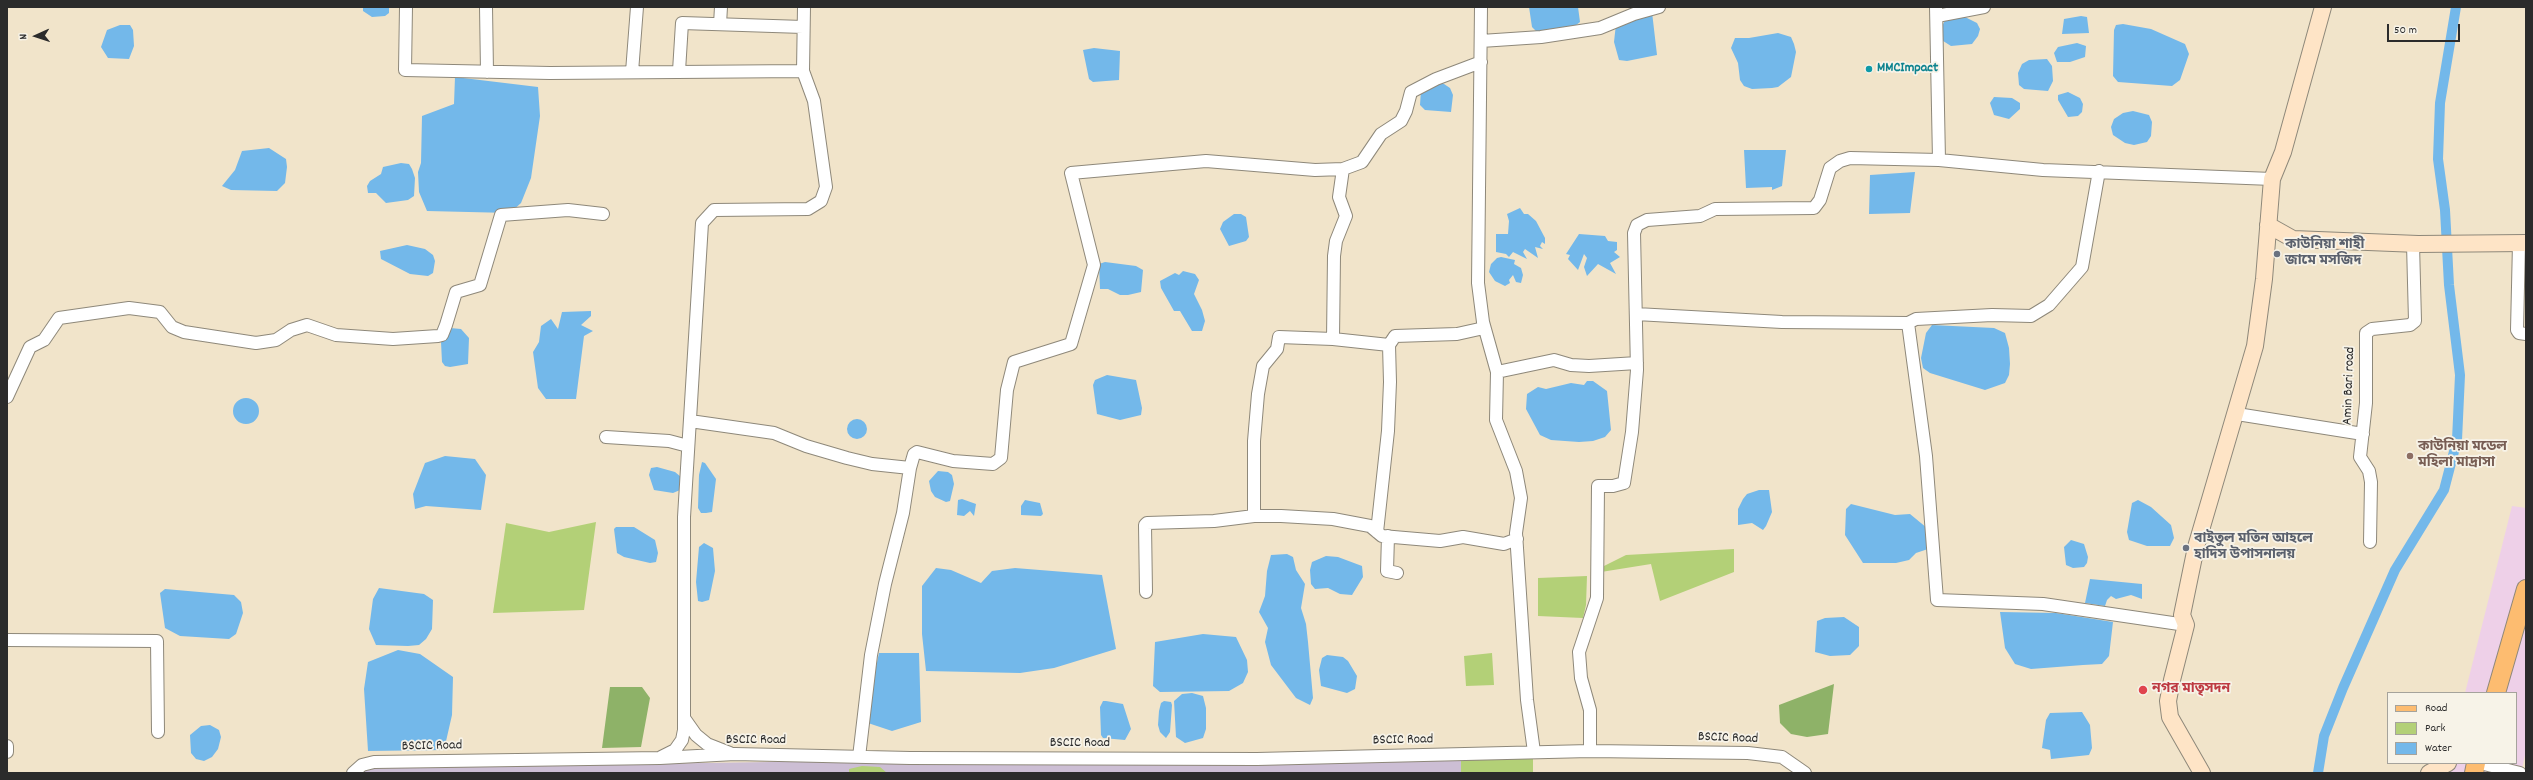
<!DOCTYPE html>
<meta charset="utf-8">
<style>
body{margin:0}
#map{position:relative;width:2533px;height:780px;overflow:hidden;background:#f1e4ca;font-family:Dekko,sans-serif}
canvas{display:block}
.frame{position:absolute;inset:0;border:8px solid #2b2b2b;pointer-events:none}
.legend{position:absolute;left:2387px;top:692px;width:130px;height:72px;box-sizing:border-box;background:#f7f3e8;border:1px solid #a5a39c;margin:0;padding:5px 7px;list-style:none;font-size:12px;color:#2b2b2b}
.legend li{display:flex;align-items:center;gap:8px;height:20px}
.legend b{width:20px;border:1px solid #a5a39c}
.north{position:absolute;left:16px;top:16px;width:40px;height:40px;-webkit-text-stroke:3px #f7f3e8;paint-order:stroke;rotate:267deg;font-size:11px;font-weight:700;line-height:16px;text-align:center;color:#2b2b2b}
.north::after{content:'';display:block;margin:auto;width:14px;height:18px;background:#2b2b2b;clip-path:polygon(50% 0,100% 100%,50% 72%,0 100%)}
.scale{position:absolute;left:2387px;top:24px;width:73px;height:18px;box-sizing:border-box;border:2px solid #2b2b2b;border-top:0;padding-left:5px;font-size:12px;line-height:14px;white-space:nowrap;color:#2b2b2b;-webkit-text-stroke:3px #f7f3e8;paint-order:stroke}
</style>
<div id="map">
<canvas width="2533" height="780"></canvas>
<div class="frame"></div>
<ul class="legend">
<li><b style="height:5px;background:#fdbc70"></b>Road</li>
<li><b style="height:11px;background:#b3d077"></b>Park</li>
<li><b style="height:11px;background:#73b8ea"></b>Water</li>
</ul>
<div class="north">N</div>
<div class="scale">50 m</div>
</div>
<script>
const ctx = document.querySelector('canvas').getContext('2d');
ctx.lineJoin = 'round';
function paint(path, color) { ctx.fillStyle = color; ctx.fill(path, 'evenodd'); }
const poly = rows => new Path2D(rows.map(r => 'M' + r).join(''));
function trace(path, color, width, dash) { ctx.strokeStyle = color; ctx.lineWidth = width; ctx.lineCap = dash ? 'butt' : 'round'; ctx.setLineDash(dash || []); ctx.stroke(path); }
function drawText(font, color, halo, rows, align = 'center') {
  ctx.font = font + ' Dekko,"Noto Sans Bengali",sans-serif'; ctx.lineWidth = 3.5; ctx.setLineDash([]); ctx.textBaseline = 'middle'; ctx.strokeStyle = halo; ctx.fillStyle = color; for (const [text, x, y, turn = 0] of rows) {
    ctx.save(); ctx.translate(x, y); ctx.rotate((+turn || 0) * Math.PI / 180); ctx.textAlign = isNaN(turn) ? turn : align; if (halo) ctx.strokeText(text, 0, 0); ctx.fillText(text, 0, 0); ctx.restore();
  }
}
const built = poly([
 [2512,506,2526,508,2526,751,2521,773,2445,773,2448,763,2516,763,2516,693,2465,693]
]);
const industrial = poly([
 [1461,759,1461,773,359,773,365,768,839,761]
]);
const green = poly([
 [596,522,584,610,493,613,506,523,549,532],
 [1734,549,1734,572,1660,601,1651,564,1601,572,1602,567,1626,555],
 [1587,576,1586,605,1583,618,1538,616,1538,578],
 [1492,653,1494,685,1466,686,1464,656],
 [1461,759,1533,759,1533,773,1461,773],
 [862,766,880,767,887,773,849,773,849,769]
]);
const forest = poly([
 [1834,684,1828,734,1807,737,1791,734,1780,723,1779,705],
 [610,687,642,687,650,698,641,747,602,748]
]);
const water = poly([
 [363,7,389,7,389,13,385,16,372,17,363,11],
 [1529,7,1578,7,1580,22,1575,26,1537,32,1532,27],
 [1652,12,1657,55,1627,61,1619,60,1614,42,1616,24],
 [1963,16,1977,23,1980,29,1978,36,1972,44,1951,46,1940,39,1940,31,1945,20],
 [2081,16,2087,17,2089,33,2062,34,2064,19],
 [2123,24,2151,29,2185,44,2189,54,2180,80,2172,86,2118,82,2113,76,2114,30,2116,25],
 [120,25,130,25,133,30,134,46,129,59,108,58,101,47,107,30],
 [1778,33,1791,37,1794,44,1796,52,1791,77,1778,87,1772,88,1752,89,1744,86,1740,80,1738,63,1731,48,1735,38,1749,38],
 [2077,43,2086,46,2085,57,2070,62,2057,62,2054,53,2058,47],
 [1094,48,1120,51,1119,80,1093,82,1089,79,1083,50],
 [2047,59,2052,66,2053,81,2048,91,2024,89,2019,85,2018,73,2022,64,2029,60],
 [455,77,538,87,540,116,531,178,521,203,510,213,427,211,419,192,418,172,421,163,422,116,454,104],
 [1441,82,1450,88,1453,95,1451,112,1425,110,1420,105,1421,90],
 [2068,92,2080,98,2083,104,2082,112,2078,116,2068,117,2058,100,2058,95],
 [1994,97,2012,98,2020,103,2020,109,2009,119,1994,115,1990,103],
 [2133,111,2149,115,2152,122,2151,136,2147,142,2134,145,2125,143,2113,135,2111,127,2114,119,2123,113],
 [269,148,286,159,287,167,285,183,277,191,231,190,222,186,235,170,242,151],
 [1744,150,1786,150,1782,186,1772,190,1772,187,1746,188],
 [401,163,409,164,412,169,415,178,414,196,408,200,386,203,376,193,368,193,367,186,370,181,381,174,383,167],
 [1915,172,1910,213,1869,214,1870,175],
 [1520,208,1524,214,1528,214,1536,221,1545,238,1545,244,1542,242,1540,246,1543,249,1535,247,1538,258,1525,249,1523,252,1527,259,1513,252,1509,257,1506,254,1496,252,1496,234,1508,234,1509,221,1507,214],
 [1234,214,1241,214,1246,217,1249,237,1246,241,1229,246,1220,229,1223,222],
 [1579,234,1605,236,1608,241,1617,242,1617,250,1614,252,1620,257,1610,263,1616,274,1598,264,1587,276,1584,267,1587,258,1584,254,1578,270,1568,259,1570,255,1566,254],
 [407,245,425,249,433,255,435,261,433,273,428,276,410,274,381,259,380,251],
 [1501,257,1515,260,1514,264,1521,268,1523,275,1521,283,1516,282,1513,275,1509,280,1510,283,1505,286,1495,281,1489,272,1491,264,1497,258],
 [1105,262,1136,266,1143,270,1141,292,1128,295,1120,295,1108,289,1100,289,1099,264],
 [1183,271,1195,274,1199,280,1194,294,1202,310,1205,321,1202,331,1192,331,1180,311,1174,311,1161,288,1160,281,1175,273,1179,275],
 [591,311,591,316,581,325,593,331,584,336,576,399,546,399,538,388,533,352,539,342,541,326,551,319,558,329,562,312],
 [1932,325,1994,328,2005,333,2009,348,2010,364,2009,375,2005,383,1985,390,1930,373,1923,368,1921,358,1926,333],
 [450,328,461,329,469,338,468,364,450,367,445,366,442,362,441,342],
 [1107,375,1136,380,1142,408,1141,415,1120,420,1097,414,1093,385,1095,380],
 [1587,381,1593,381,1607,391,1611,430,1605,437,1593,441,1579,442,1551,440,1540,435,1526,409,1527,394,1538,387,1546,389,1571,383,1584,385],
 '233 411a13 13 0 1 1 26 0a13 13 0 1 1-26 0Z',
 '847 429a10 10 0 1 1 20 0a10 10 0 1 1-20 0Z',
 [445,456,475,459,486,475,481,510,426,506,415,509,413,494,425,463],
 [702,462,705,463,716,479,712,512,706,513,701,513,698,508,699,475],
 [657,467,675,472,681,477,680,490,673,493,654,490,649,475,651,468],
 [938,471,948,472,952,475,954,484,950,501,946,502,935,497,931,491,929,481],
 [1759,490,1769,490,1772,512,1766,526,1763,530,1752,523,1738,525,1738,509,1743,499,1747,494],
 [962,499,976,504,974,516,970,511,964,516,957,515,958,500],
 [1025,500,1040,503,1043,514,1041,516,1021,515,1021,506],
 [2138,500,2151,507,2171,525,2174,538,2170,546,2147,546,2129,540,2127,532,2132,503],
 [1851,504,1895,515,1910,514,1927,528,1928,549,1916,553,1909,560,1896,563,1863,563,1845,535,1846,509],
 [616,527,634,527,655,540,658,553,656,562,650,563,624,557,617,553,614,529],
 [2071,540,2084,544,2088,557,2087,563,2084,567,2073,568,2066,565,2064,547],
 [704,543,713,548,715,571,709,600,702,602,698,601,696,582,699,547],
 [1287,554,1293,557,1296,570,1305,584,1301,608,1306,624,1308,642,1313,698,1310,705,1296,698,1271,665,1265,642,1268,628,1259,612,1265,596,1267,571,1271,555],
 [1326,556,1338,557,1362,566,1363,577,1352,595,1340,594,1328,588,1315,589,1311,584,1310,570,1312,562],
 [936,568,951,570,981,583,992,571,1015,568,1102,575,1116,649,1054,668,1020,673,926,671,922,634,922,586],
 [2090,579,2142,584,2142,599,2131,595,2116,599,2111,596,2107,600,2105,606,2085,603],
 [379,588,424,594,433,600,432,629,426,639,419,645,408,646,376,645,369,629,373,599],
 [165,589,234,595,241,602,243,613,236,634,229,639,180,636,165,628,160,593],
 [2000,612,2056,613,2113,622,2109,656,2102,664,2083,665,2031,669,2015,664,2005,648],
 [1844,617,1859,627,1859,646,1850,655,1830,656,1815,652,1817,621,1825,618],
 [1203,634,1236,637,1247,660,1248,672,1243,683,1229,691,1160,692,1153,686,1155,642],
 [398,650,420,654,453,677,452,715,444,750,368,751,364,689,368,662],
 [879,653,919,653,921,722,892,731,868,723,870,694],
 [1327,655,1343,657,1348,661,1357,676,1355,689,1347,693,1321,686,1319,670,1322,658],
 [1192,693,1203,696,1206,708,1206,729,1203,738,1185,743,1176,737,1174,701,1182,694],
 [1106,701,1123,704,1131,729,1125,740,1103,738,1101,735,1100,707,1103,701],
 [1164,701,1171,702,1172,705,1170,732,1166,738,1160,732,1158,725,1159,711,1161,703],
 [2082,712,2090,725,2092,748,2089,755,2051,759,2050,750,2042,748,2046,720,2050,713],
 [210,725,219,730,221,737,218,749,212,757,204,761,196,759,191,753,190,735,201,726]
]);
const canal = poly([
 [2318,773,2324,736,2343,688,2395,570,2444,490,2457,440,2460,375,2449,285,2445,210,2438,159,2440,103,2456,7]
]);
const street = poly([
 [406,7,405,70,550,73,803,71],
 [486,7,487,72],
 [1481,7,1478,283,1483,322,1497,372,1496,420,1516,471,1521,498,1516,533,1527,700,1534,752],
 [1936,7,1939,160],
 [1937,16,1984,7],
 [720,24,721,7],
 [1481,41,1541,37,1600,28,1634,14,1659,7],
 [679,71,682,23,803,27],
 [632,72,637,7],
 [1343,169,1339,197,1346,216,1336,241,1334,256,1333,339,1389,345],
 [2099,171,2082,267,2049,305,2031,316,1992,315,1916,319,1908,323,1926,456,1937,600,2043,604,2186,625],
 [2519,243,2517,330,2519,333,2526,334],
 [1636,314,1782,322,1908,323],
 [1497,372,1554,360,1571,365,1589,366,1637,363],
 [7,397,30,347,44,340,59,318,129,308,160,312,172,327,184,332,256,343,276,340,291,330,307,325,336,335,393,339,438,336,442,335,446,325,456,292,480,285,501,215,568,210,603,214],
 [2237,414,2363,434],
 [690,421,774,433,806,446,847,458,872,464,910,468],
 [606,437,669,441,688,446],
 [1254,516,1254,441,1258,394,1263,366,1277,349,1279,337,1333,339],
 [1377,532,1388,431,1390,382,1389,345,1395,336,1457,334,1484,328],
 [1388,536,1387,571,1397,573],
 [2370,542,2371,482,2369,471,2360,457,2366,403,2366,333,2372,329,2410,325,2415,321,2413,244],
 [1146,592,1145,525,1147,523,1214,521,1254,516,1281,516,1333,519,1370,526,1382,536,1440,541,1463,537,1504,544,1517,539],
 [7,640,157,641,158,732],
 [684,718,696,735,707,744,730,753],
 [7,746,7,752],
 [1590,751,1590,710,1581,678,1579,652,1597,598,1598,486,1613,486,1624,483,1632,432,1637,370,1634,233,1637,225,1647,220,1700,216,1715,209,1814,208,1820,200,1830,168,1840,161,1850,158,1939,160,2043,170,2272,179],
 [661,757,675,750,682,740,684,730,684,517,702,223,714,210,808,209,821,201,826,187,814,101,803,71,804,7],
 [859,757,871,655,885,584,903,513,910,468,914,454,917,452,953,461,993,464,1001,458,1007,390,1014,362,1071,344,1094,265,1071,173,1206,161,1315,170,1343,169,1362,162,1381,134,1401,121,1406,111,1411,92,1436,79,1481,62],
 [2480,763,2520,773],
 [353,773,362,765,374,762,660,758,735,754,910,758,1257,759,1590,751,1748,753,1782,757,1805,773]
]);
const secondary = poly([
 [2268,225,2293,239,2418,244,2526,243],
 [2202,773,2170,717,2168,701,2172,680,2186,625,2182,615,2196,547,2255,346,2264,279,2272,179,2283,152,2323,7],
 [2429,773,2448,763]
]);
const primary = poly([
 [2496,693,2526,589],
 [2474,773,2476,763]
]);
const markers = [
 [1869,69,4,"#0f9aa8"],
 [2277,254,4,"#6b7280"],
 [2410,456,4,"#8d6e63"],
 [2186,548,4,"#6b7280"],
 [2143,690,5,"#e0444e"]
];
const cultureNames = [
 ["MMCImpact",1877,69]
];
const worshipNames = [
 ["কাউনিয়া শাহী",2285,246],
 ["জামে মসজিদ",2285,262],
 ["বাইতুল মতিন আহলে",2194,540],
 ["হাদিস উপাসনালয়",2194,556]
];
const streetNames = [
 ["Amin Bari road",2350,386,-88],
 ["BSCIC Road",1728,739,2],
 ["BSCIC Road",756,741],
 ["BSCIC Road",1403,741,-1],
 ["BSCIC Road",1080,744],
 ["BSCIC Road",432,747,-1]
];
const educationNames = [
 ["কাউনিয়া মডেল",2418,448],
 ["মহিলা মাদ্রাসা",2418,464]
];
const healthNames = [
 ["নগর মাতৃসদন",2152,690]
];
paint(built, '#eed0e8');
paint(industrial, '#ccbed4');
paint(green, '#b3d077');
paint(forest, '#8eb268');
paint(water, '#73b8ea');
trace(canal, '#73b8ea', 10);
trace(street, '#8e887a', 14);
trace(secondary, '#8e887a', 18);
trace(primary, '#8e887a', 20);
trace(street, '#fff', 12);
trace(secondary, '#fee4c6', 16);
trace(primary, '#fdbc70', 18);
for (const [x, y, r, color] of markers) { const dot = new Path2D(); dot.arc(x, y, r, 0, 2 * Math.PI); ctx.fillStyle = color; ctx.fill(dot); trace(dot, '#f7f3e8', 1.5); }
drawText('bold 14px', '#0d838f', '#f7f3e8', cultureNames, 'left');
drawText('bold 14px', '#5b616d', '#f7f3e8', worshipNames, 'left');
drawText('14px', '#2b2b2b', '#f7f3e8', streetNames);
drawText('bold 14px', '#785e54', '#f7f3e8', educationNames, 'left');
drawText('bold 14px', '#be3a42', '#f7f3e8', healthNames, 'left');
</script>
